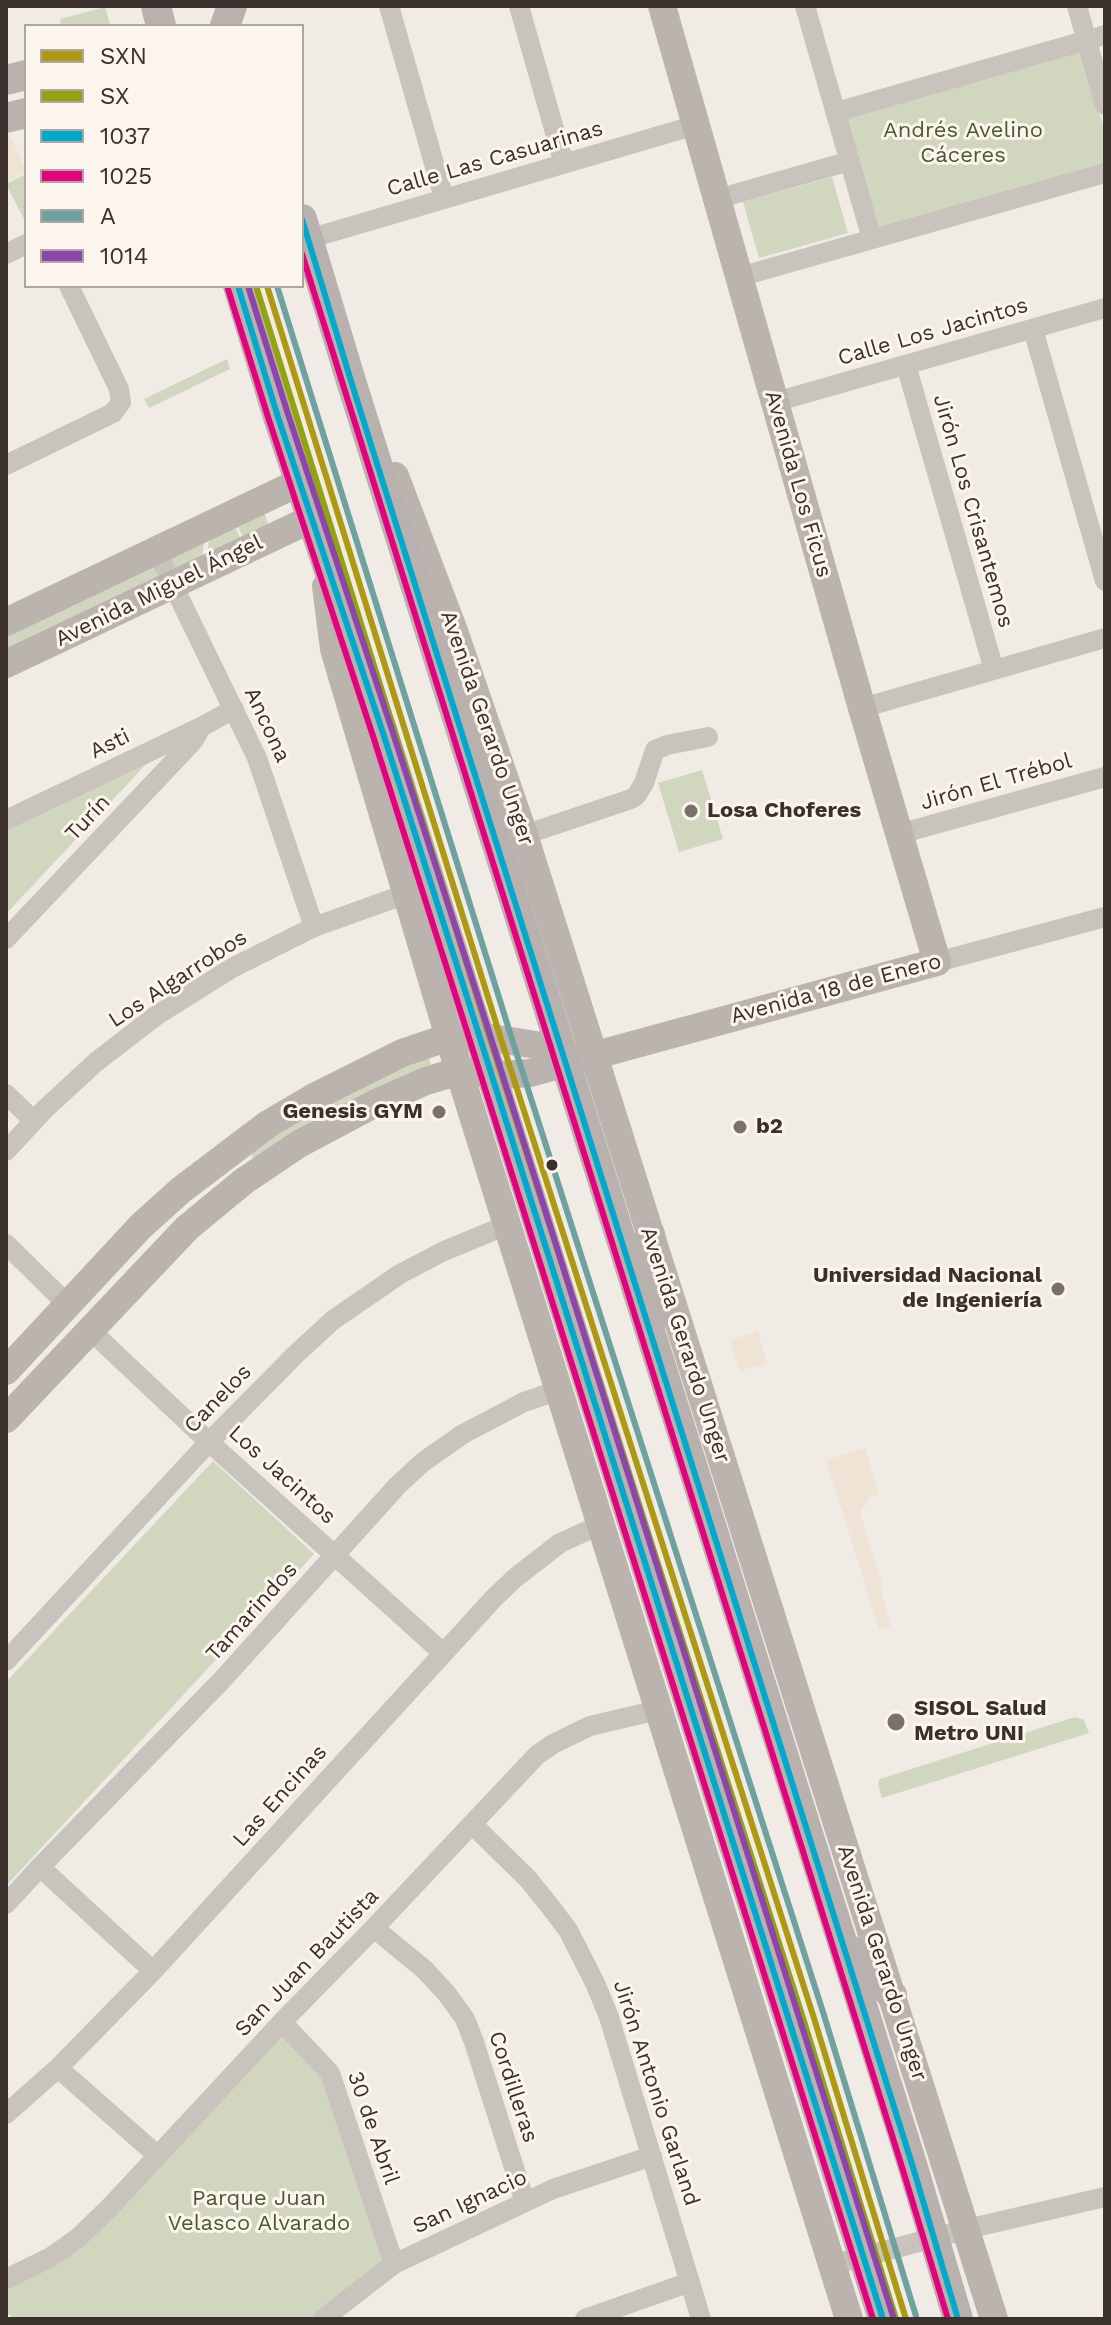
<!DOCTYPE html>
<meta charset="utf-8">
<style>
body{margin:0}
#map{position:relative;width:1111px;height:2325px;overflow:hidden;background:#f0ebe5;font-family:"Work Sans",sans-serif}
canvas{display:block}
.frame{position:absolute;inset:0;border:8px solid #3b302b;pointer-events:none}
.legend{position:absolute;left:24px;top:24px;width:280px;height:264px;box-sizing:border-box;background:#fbf5ee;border:2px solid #aea6a0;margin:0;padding:10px 14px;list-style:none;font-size:24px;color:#3b302b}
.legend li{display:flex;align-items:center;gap:16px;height:40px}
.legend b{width:40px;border:2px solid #aea6a0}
</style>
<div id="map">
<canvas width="1111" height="2325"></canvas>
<div class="frame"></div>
<ul class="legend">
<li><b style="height:10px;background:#ae9a12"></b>SXN</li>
<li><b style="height:10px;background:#91a40e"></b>SX</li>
<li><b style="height:10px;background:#00a9ce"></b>1037</li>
<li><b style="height:10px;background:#e5007d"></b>1025</li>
<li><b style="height:10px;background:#6ea2a0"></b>A</li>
<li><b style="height:10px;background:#8e44ad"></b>1014</li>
</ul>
</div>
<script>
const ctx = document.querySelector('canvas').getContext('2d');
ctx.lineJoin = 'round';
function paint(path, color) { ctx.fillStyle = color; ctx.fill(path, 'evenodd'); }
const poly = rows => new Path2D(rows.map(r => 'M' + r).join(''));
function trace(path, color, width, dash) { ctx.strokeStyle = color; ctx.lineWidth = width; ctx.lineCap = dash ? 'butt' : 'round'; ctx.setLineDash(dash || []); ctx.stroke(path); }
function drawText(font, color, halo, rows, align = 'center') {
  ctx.font = font + ' "Work Sans",sans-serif'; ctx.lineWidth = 6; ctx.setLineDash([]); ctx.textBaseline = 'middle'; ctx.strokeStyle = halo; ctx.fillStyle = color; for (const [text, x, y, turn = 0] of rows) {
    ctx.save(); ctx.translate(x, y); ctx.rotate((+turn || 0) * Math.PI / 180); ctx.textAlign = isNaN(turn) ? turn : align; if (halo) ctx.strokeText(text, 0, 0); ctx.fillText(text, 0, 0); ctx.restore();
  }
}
const green = poly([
 [105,7,110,24,61,26,60,19],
 [1081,50,1105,132,1105,163,879,228,846,117],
 [26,174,26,223,6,184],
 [832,177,848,233,759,258,743,202],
 [227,359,230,369,149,408,144,399],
 [263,507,269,528,244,540,235,520],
 [232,521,242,541,207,557,210,532],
 [205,534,202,559,177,568,174,566,171,563,170,555],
 [147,563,156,569,157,580,6,654,6,631],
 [148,762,6,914,6,830],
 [702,770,723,839,679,852,658,783],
 [427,1053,432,1067,255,1159,252,1157,251,1153,254,1142],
 [213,1461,314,1554,6,1886,6,1682],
 [1075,1717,1084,1720,1089,1733,882,1798,878,1784,880,1779],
 [284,2035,327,2078,386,2255,383,2265,315,2319,15,2319,6,2312,6,2290,79,2250,275,2039]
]);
const plaza = poly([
 [9,134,26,171,6,182,6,135],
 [758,1331,767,1363,740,1371,730,1340],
 [865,1448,879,1494,869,1497,860,1513,881,1580,881,1590,891,1626,879,1629,826,1460]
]);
const street = poly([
 [389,6,444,198],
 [519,6,564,164],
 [805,6,872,239],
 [1077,6,1105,105],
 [836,112,1105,35],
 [717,199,850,161],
 [308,239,696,125],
 [6,254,26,244],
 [739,277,1105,173],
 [1033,329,1105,581],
 [906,365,994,670],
 [775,402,1105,308],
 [6,465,113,413,121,402,119,389,69,286],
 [156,550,257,758,314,927],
 [862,708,1105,638],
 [6,820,201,727,234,709],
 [899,834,1105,777],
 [524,835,631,799,636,796,644,783,655,750,667,745,708,737],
 [6,939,182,753,194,740,201,727],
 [937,962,1105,917],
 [6,1094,34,1121],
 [6,1151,45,1109,96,1062,157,1015,232,968,314,927,406,894],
 [6,1244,68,1305],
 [90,1330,209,1442,443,1653],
 [6,1661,209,1442,296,1354,333,1320,400,1274,444,1251,507,1225],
 [473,1825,528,1879,549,1905,568,1930,595,1983,609,2017,701,2319],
 [40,1867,153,1971],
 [6,1904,40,1867,222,1680,398,1485,423,1462,463,1434,524,1402,559,1390],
 [374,1928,425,1970,447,1994,465,2019,474,2042,525,2202],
 [282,2022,330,2073,394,2264],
 [58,2068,157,2155],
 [6,2114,58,2068,153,1971,494,1598,515,1578,560,1543,600,1525],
 [832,2265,967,2229,1105,2197],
 [6,2279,51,2257,78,2238,110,2207,282,2022,374,1928,537,1755,553,1744,590,1726,658,1710],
 [323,2319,394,2264,553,2189,652,2156],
 [585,2319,690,2282]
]);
const secondary = poly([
 [395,476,454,631,524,835,994,2319],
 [326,586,334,649,459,1071,849,2319],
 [6,622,300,482],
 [6,664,313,518],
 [6,1371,141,1226,181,1190,268,1124,314,1097,402,1053,449,1037,491,1038,536,1045,566,1062],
 [6,1419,187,1228,244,1181,299,1144,376,1103,426,1081,459,1071,503,1075,530,1073,937,962,862,708,662,6]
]);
const primary = poly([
 [156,6,161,26],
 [225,26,232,6],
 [6,80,26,75],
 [6,118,26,113],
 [302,219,351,381,912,2164,958,2319],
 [238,286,277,414,383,733,474,1019,883,2319],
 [650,1234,661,1313],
 [850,1950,892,1995]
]);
const bus1 = poly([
 [267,286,501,1039,813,2015,906,2319]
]);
const bus2 = poly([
 [257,289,491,1042,803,2018,896,2319]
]);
const bus3 = poly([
 [302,219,351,381,912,2164,958,2319],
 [238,286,277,414,383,733,474,1019,883,2319]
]);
const bus4 = poly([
 [302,254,902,2167,948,2319],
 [228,289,268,417,373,736,464,1022,873,2319]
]);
const bus5 = poly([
 [277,286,511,1036,823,2012,916,2316]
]);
const bus6 = poly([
 [248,286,287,411,392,730,484,1016,893,2316]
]);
const markers = [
 [691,811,8,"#7a716c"],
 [439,1112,8,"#7a716c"],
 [740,1127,8,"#7a716c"],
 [552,1165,7,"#3b302b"],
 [1058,1289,8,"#7a716c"],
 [896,1722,10,"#7a716c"]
];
const parkNames = [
 ["Andrés Avelino",963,131],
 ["Cáceres",963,156],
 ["Parque Juan",259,2199],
 ["Velasco Alvarado",259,2224]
];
const streetNames = [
 ["Calle Las Casuarinas",495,159,-16],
 ["Calle Los Jacintos",933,332,-16],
 ["Avenida Los Ficus",798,484,74],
 ["Jirón Los Crisantemos",973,511,74],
 ["Avenida Miguel Ángel",159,591,-26],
 ["Ancona",267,725,65],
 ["Avenida Gerardo Unger",487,728,71],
 ["Asti",110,744,-26],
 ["Jirón El Trébol",996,782,-16],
 ["Turín",88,818,-47],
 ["Los Algarrobos",178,979,-33],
 ["Avenida 18 de Enero",836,989,-15],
 ["Avenida Gerardo Unger",685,1345,72],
 ["Canelos",218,1399,-46],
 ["Los Jacintos",282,1475,42],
 ["Tamarindos",252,1612,-48],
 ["Las Encinas",280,1796,-48],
 ["San Juan Bautista",307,1963,-46],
 ["Avenida Gerardo Unger",882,1963,72],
 ["Cordilleras",513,2087,72],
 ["Jirón Antonio Garland",656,2093,72],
 ["30 de Abril",373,2128,71],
 ["San Ignacio",470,2202,-25]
];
const poiNames = [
 ["Losa Choferes",707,811],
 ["Genesis GYM",423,1112,"right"],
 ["b2",756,1127],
 ["Universidad Nacional",1042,1276,"right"],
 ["de Ingeniería",1042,1301,"right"],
 ["SISOL Salud",914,1709],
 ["Metro UNI",914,1734]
];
paint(green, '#d1d6bf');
paint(plaza, '#eee3d5');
trace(street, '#c9c3be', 20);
trace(secondary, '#bab3ae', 28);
trace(primary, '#b8b1ad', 30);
trace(bus1, '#ae9a12', 6);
trace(bus2, '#91a40e', 6);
trace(bus3, '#00a9ce', 6);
trace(bus4, '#e5007d', 6);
trace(bus5, '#6ea2a0', 6);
trace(bus6, '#8e44ad', 6);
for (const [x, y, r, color] of markers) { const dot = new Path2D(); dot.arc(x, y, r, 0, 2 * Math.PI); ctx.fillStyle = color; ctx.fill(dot); trace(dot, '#fbf5ee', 3); }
drawText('22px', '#4a5a2e', '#fbf5ee', parkNames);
drawText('22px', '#3b302b', '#fbf5ee', streetNames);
drawText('bold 22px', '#3b302b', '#fbf5ee', poiNames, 'left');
</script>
